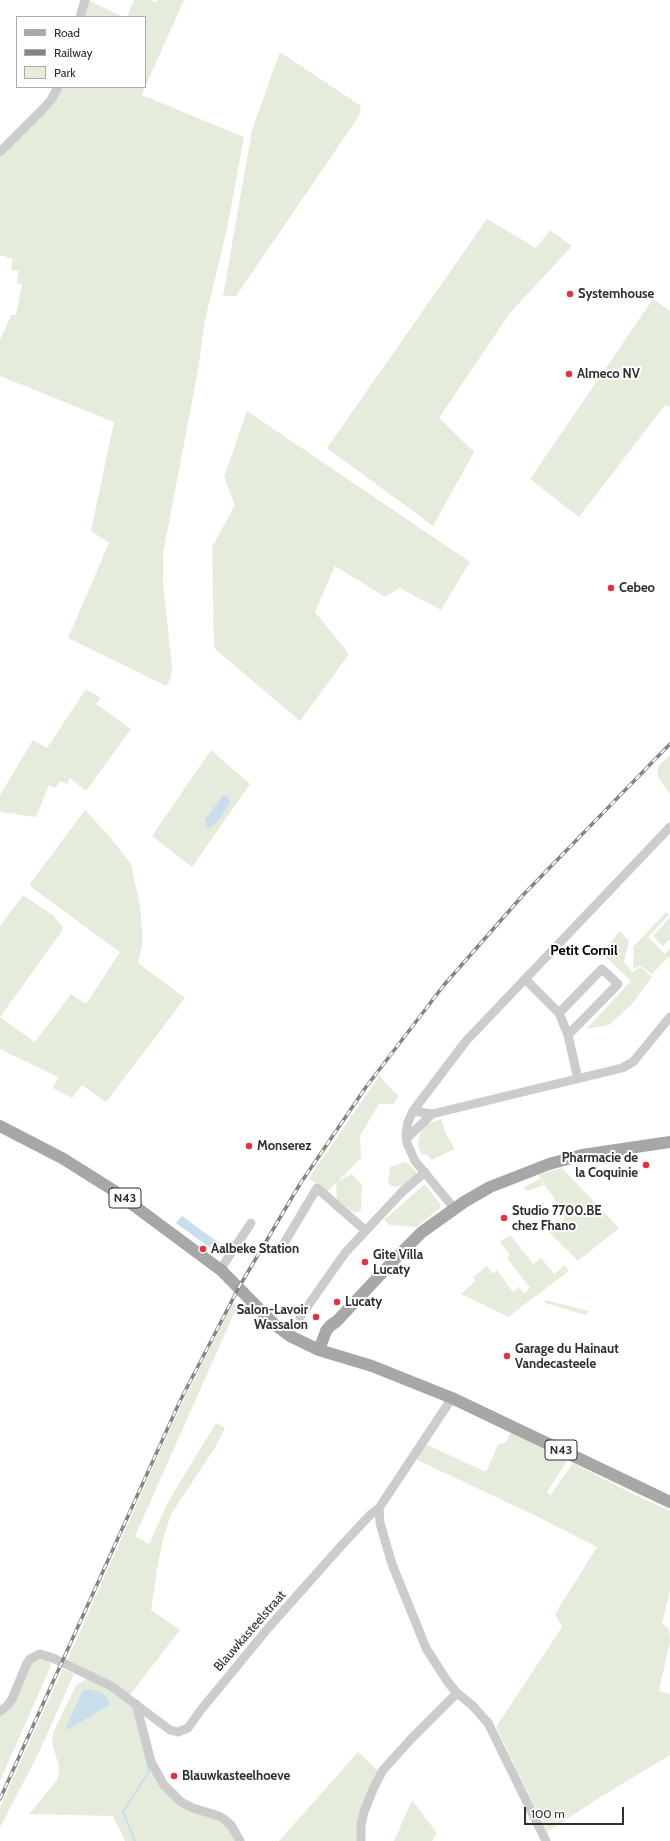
<!DOCTYPE html>
<style>
body{margin:0}
#map{position:relative;width:670px;height:1841px;overflow:hidden;background:#fff;font-family:Cabin,sans-serif}
canvas{display:block}
.legend{position:absolute;left:16px;top:16px;width:130px;height:72px;box-sizing:border-box;background:#fff;border:1px solid #acacac;margin:0;padding:5px 7px;list-style:none;font-size:12px;color:#2f2f2f}
.legend li{display:flex;align-items:center;gap:8px;height:20px}
.legend b{width:20px;border:1px solid #acacac}
.scale{position:absolute;left:524px;top:1807px;width:100px;height:18px;box-sizing:border-box;border:2px solid #2f2f2f;border-top:0;padding-left:5px;font-size:12px;line-height:14px;white-space:nowrap;color:#2f2f2f;-webkit-text-stroke:3px #fff;paint-order:stroke}
</style>
<div id="map">
<canvas width="670" height="1841"></canvas>
<ul class="legend">
<li><b style="height:5px;background:#a7a7a7"></b>Road</li>
<li><b style="height:5px;background:#848484"></b>Railway</li>
<li><b style="height:11px;background:#e5ecdc"></b>Park</li>
</ul>
<div class="scale">100 m</div>
</div>
<script>
const ctx = document.querySelector('canvas').getContext('2d');
ctx.lineJoin = 'round';
function paint(path, color) { ctx.fillStyle = color; ctx.fill(path, 'evenodd'); }
const poly = rows => new Path2D(rows.map(r => 'M' + r).join(''));
function trace(path, color, width, dash) { ctx.strokeStyle = color; ctx.lineWidth = width; ctx.lineCap = dash ? 'butt' : 'round'; ctx.setLineDash(dash || []); ctx.stroke(path); }
function drawText(font, color, halo, rows, align = 'center') {
  ctx.font = font + ' Cabin,sans-serif'; ctx.lineWidth = 4; ctx.setLineDash([]); ctx.textBaseline = 'middle'; ctx.strokeStyle = halo; ctx.fillStyle = color; for (const [text, x, y, turn = 0] of rows) {
    ctx.save(); ctx.translate(x, y); ctx.rotate((+turn || 0) * Math.PI / 180); ctx.textAlign = isNaN(turn) ? turn : align; if (halo) ctx.strokeText(text, 0, 0); ctx.fillText(text, 0, 0); ctx.restore();
  }
}
const green = poly([
 [88,0,123,17,84,17],
 [134,0,151,0,156,2,157,0,184,0,145,87,145,17,127,17],
 [280,52,361,106,359,116,236,296,223,296,252,130],
 [62,87,145,87,142,95,244,137,227,229,205,320,198,370,163,554,163,582,172,668,171,678,166,686,68,638,109,543,91,531,114,422,0,376,0,340,11,315,16,315,22,284,17,283,19,271,11,270,13,259,0,255,0,156],
 [487,219,536,248,550,230,572,246,510,313,439,418,474,452,433,526,327,448],
 [653,299,670,311,670,407,665,405,579,517,530,479],
 [247,411,470,562,441,610,400,588,385,597,335,566,315,612,349,654,300,721,214,648,212,547,235,505,224,477],
 [86,689,101,698,96,704,131,729,86,791,70,778,67,784,60,781,56,788,49,785,36,817,0,812,0,795,33,740,47,748],
 [211,750,250,784,192,867,152,836],
 [229,798,231,802,210,828,206,825,205,823],
 [670,755,670,794,658,777,658,766],
 [85,810,110,837,131,864,140,905,142,929,142,946,138,963,185,998,106,1102,82,1085,72,1098,53,1088,58,1077,0,1049,0,926,23,895,54,916,63,927,62,931,0,1017,35,1042,71,994,86,1004,120,952,31,887,30,884],
 [666,912,669,915,648,937,665,954,670,948,670,959,668,957,652,974,641,966,633,969,634,946],
 [670,917,670,939,663,946,653,936],
 [620,931,629,941,624,962,632,972,641,967,652,977,632,1004,609,1025,586,1029,631,981,601,953],
 [380,1075,384,1082,399,1096,394,1104,379,1104,360,1136,361,1158,338,1181,352,1174,362,1185,361,1210,355,1213,337,1200,336,1183,327,1192,309,1178],
 [442,1119,445,1132,455,1149,432,1160,427,1155,421,1154,418,1144,420,1133,427,1124],
 [404,1162,408,1163,416,1172,416,1175,406,1187,392,1186,389,1184,388,1180,390,1167],
 [562,1168,619,1228,583,1257,580,1254,582,1257,578,1261,543,1226,547,1221,554,1228,561,1225,565,1218,561,1208,538,1175],
 [540,1179,544,1185,527,1191,524,1187],
 [425,1184,440,1204,440,1208,416,1227,390,1225,384,1220],
 [510,1235,533,1264,541,1258,554,1274,565,1265,569,1271,508,1317,461,1294,475,1281,473,1277,487,1266,493,1274,497,1270,513,1292,519,1287,524,1293,530,1288,507,1258,510,1255,500,1242],
 [545,1300,589,1311,586,1315,545,1303],
 [234,1301,236,1309,135,1536,149,1544,168,1502,216,1423,225,1428,216,1446,171,1514,164,1536,158,1563,151,1610,180,1630,129,1696,66,1663,181,1405],
 [511,1431,568,1459,547,1492,550,1496,573,1463,633,1494,670,1511,670,1590,662,1624,669,1629,670,1642,659,1691,670,1694,670,1755,596,1800,547,1832,496,1727,562,1627,555,1614,597,1547,532,1514,415,1459,425,1444,486,1472,498,1445,506,1442],
 [40,1657,53,1661,0,1781,0,1712,27,1665],
 [63,1669,74,1674,40,1750,0,1828,0,1807],
 [86,1679,94,1680,133,1704,165,1790,225,1821,238,1841,125,1841,113,1816,29,1814,58,1779,59,1767,52,1742,53,1733,76,1685],
 [82,1691,110,1705,69,1729,65,1729],
 [358,1752,380,1772,358,1841,279,1841],
 [412,1800,437,1833,432,1841,394,1841]
]);
const water = poly([
 [223,795,229,798,231,802,218,821,210,828,206,826,205,820],
 [182,1216,219,1243,213,1250,176,1223],
 [89,1689,100,1692,107,1697,110,1705,69,1729,65,1729,82,1691]
]);
const stream = poly([
 [135,1841,123,1812,149,1771,147,1763]
]);
const minor = poly([
 [80,17,85,0],
 [0,152,43,109,51,100,58,87],
 [525,979,559,1013],
 [568,1035,559,1013,602,969,618,984,568,1035,578,1079],
 [413,1111,432,1114,622,1068,633,1062,670,1017],
 [407,1138,432,1114],
 [454,1208,415,1161,407,1143,406,1134,408,1122,413,1111,466,1041,670,827],
 [280,1250,317,1188,365,1230],
 [220,1270,251,1223],
 [300,1317,345,1253,401,1193,425,1172],
 [379,1508,380,1523,392,1564,426,1648,447,1681,457,1693,472,1705,488,1723,546,1841],
 [136,1704,151,1762,164,1785,181,1802,193,1808,219,1816,224,1819,231,1825,240,1841],
 [0,1711,7,1706,12,1699,27,1663,30,1659,40,1654,53,1658,111,1686,170,1730,178,1732,188,1728,200,1711,269,1627,341,1546,370,1515,379,1508,452,1398],
 [361,1841,361,1825,364,1812,374,1787,383,1770,412,1738,457,1693]
]);
const major = poly([
 [0,1126,62,1158,113,1190,222,1271,275,1325,290,1336,319,1350,372,1366,452,1398,670,1502],
 [319,1350,326,1331,330,1326,337,1321,396,1258,422,1232,464,1202,490,1187,549,1164,582,1155,670,1142]
]);
const rail = poly([
 [0,1799,180,1401,239,1287,300,1184,366,1087,444,985,524,894,670,744]
]);
const markers = [
 [570,294,4,"#e6303e"],
 [569,374,4,"#e6303e"],
 [611,588,4,"#e6303e"],
 [249,1146,4,"#e6303e"],
 [646,1165,4,"#e6303e"],
 [504,1218,4,"#e6303e"],
 [203,1249,4,"#e6303e"],
 [365,1262,4,"#e6303e"],
 [337,1302,4,"#e6303e"],
 [316,1317,4,"#e6303e"],
 [507,1356,4,"#e6303e"],
 [174,1776,4,"#e6303e"]
];
const shields = [
 [125,1198,32],
 [561,1450,32]
];
const shieldNames = [
 ["N43",125,1198],
 ["N43",561,1450]
];
const poiNames = [
 ["Systemhouse",578,294],
 ["Almeco NV",577,374],
 ["Cebeo",619,588],
 ["Monserez",257,1146],
 ["Pharmacie de",638,1158,"right"],
 ["la Coquinie",638,1173,"right"],
 ["Studio 7700.BE",512,1211],
 ["chez Fhano",512,1226],
 ["Aalbeke Station",211,1249],
 ["Gite Villa",373,1255],
 ["Lucaty",373,1270],
 ["Lucaty",345,1302],
 ["Salon-Lavoir",308,1310,"right"],
 ["Wassalon",308,1325,"right"],
 ["Garage du Hainaut",515,1349],
 ["Vandecasteele",515,1364],
 ["Blauwkasteelhoeve",182,1776]
];
const streetNames = [
 ["Blauwkasteelstraat",250,1631,-49]
];
const neighbourhoodNames = [
 ["Petit Cornil",584,951]
];
paint(green, '#e5ecdc');
paint(water, '#c8deec');
trace(stream, '#c8deec', 2);
trace(minor, '#ccc', 9);
trace(major, '#a7a7a7', 12);
trace(rail, '#848484', 3.5);
trace(rail, '#fff', 2, [6]);
for (const [x, y, r, color] of markers) { const dot = new Path2D(); dot.arc(x, y, r, 0, 2 * Math.PI); ctx.fillStyle = color; ctx.fill(dot); trace(dot, '#fff', 1.5); }
for (const [x, y, w] of shields) { const box = new Path2D(); box.roundRect(x - w / 2, y - 10, w, 20, 3); ctx.fillStyle = '#fff'; ctx.fill(box); trace(box, '#2f2f2f', 1); }
drawText('bold 12px', '#2f2f2f', null, shieldNames);
drawText('bold 13px', '#2f2f2f', '#fff', poiNames, 'left');
drawText('13px', '#2f2f2f', '#fff', streetNames);
drawText('bold 14px', '#000', '#fff', neighbourhoodNames);
</script>
